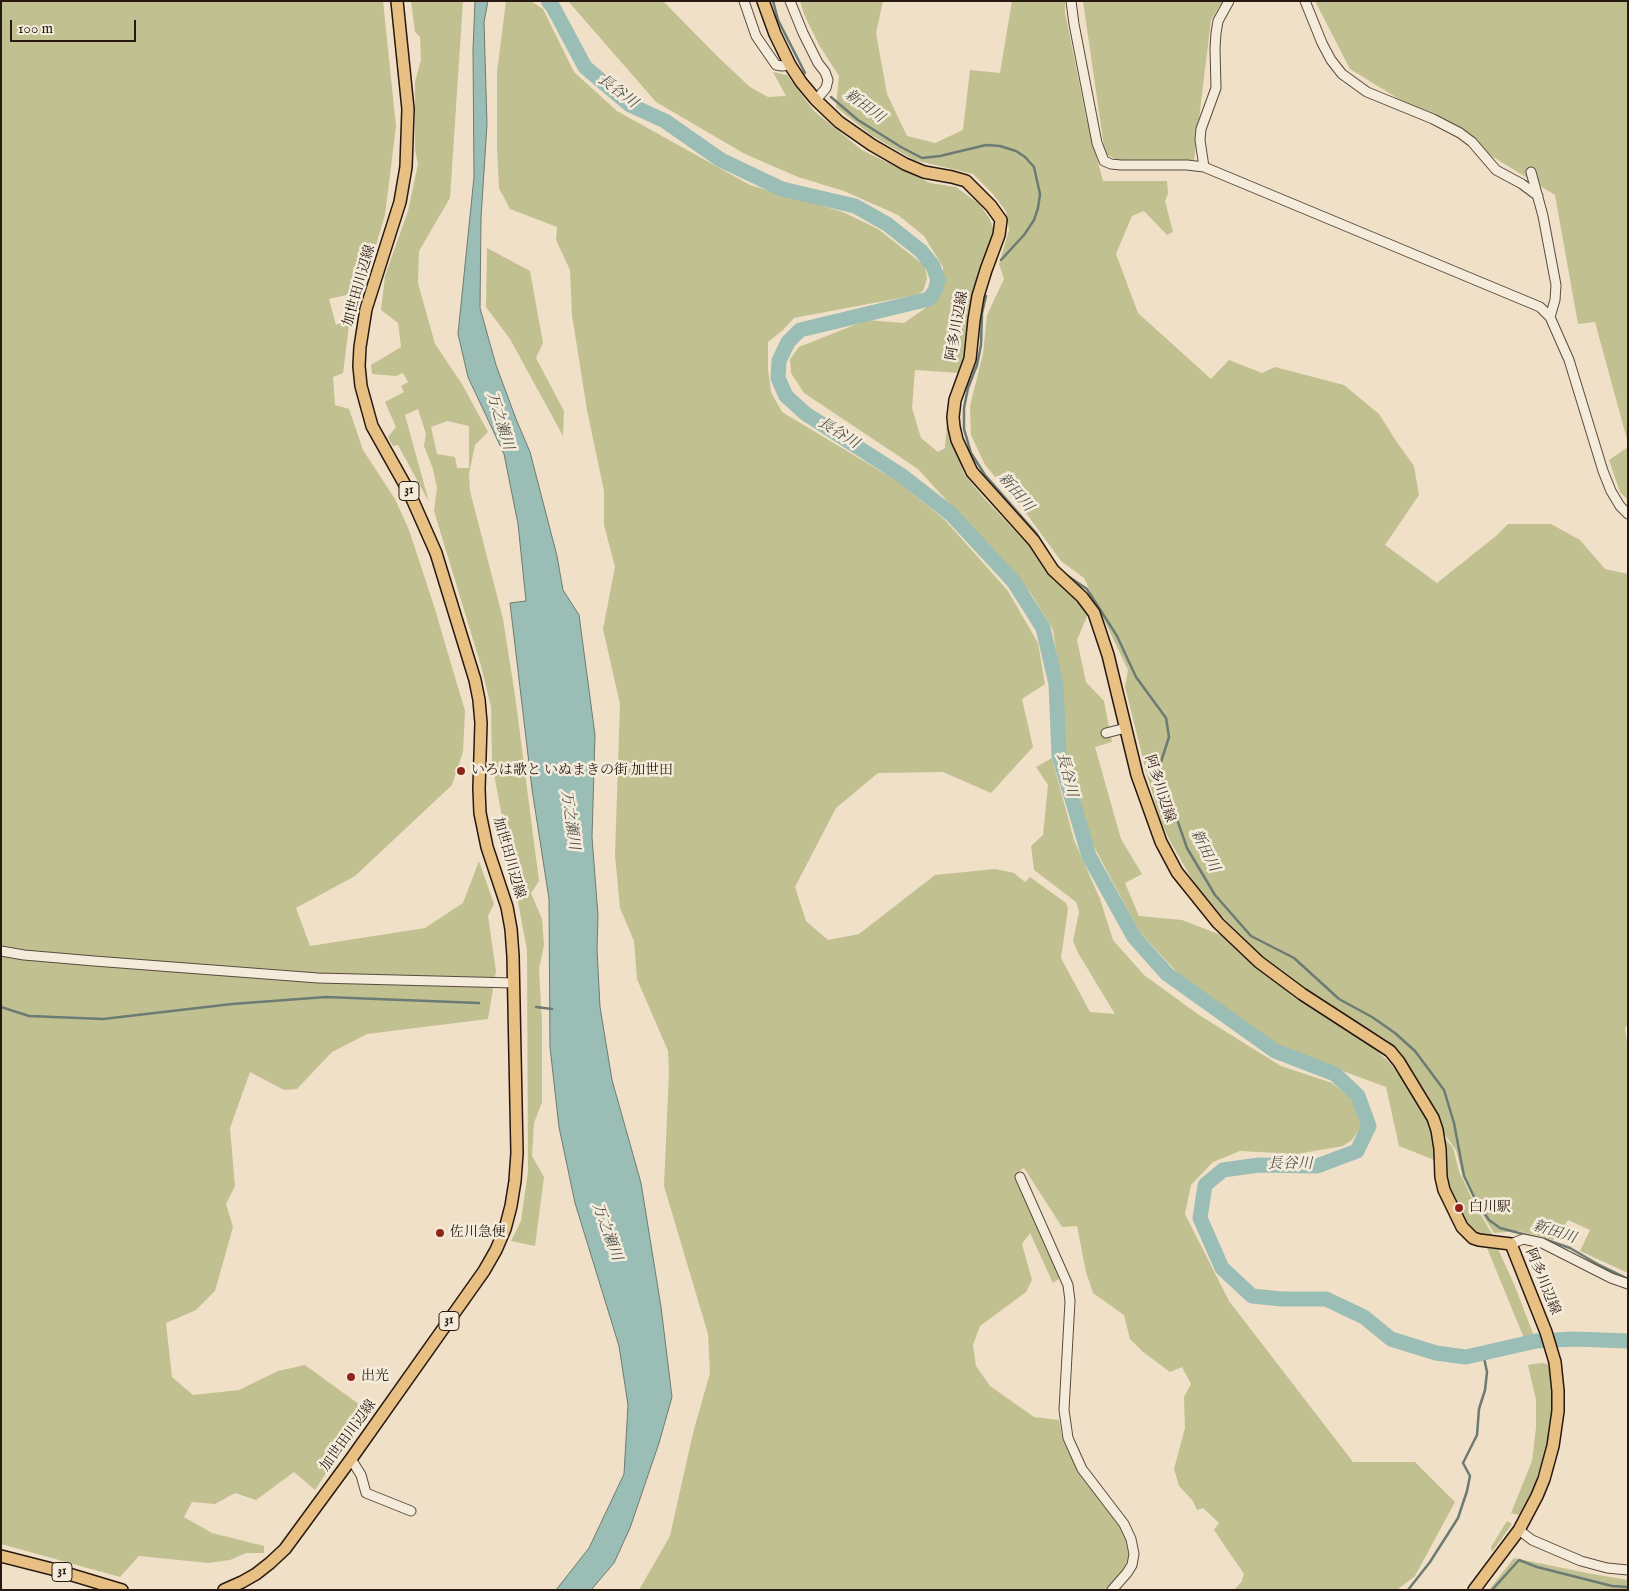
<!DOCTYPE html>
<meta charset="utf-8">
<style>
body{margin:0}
#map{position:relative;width:1629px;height:1591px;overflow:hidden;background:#f0e0c7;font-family:"IM FELL English",serif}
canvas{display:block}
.frame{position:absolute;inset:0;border:2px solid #271911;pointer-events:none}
.scale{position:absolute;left:10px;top:20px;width:126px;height:22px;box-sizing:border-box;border:2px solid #271911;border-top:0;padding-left:6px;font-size:15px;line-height:18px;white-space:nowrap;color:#271911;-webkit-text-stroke:4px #f5ebdb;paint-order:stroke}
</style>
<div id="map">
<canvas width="1629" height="1591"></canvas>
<div class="frame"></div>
<div class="scale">100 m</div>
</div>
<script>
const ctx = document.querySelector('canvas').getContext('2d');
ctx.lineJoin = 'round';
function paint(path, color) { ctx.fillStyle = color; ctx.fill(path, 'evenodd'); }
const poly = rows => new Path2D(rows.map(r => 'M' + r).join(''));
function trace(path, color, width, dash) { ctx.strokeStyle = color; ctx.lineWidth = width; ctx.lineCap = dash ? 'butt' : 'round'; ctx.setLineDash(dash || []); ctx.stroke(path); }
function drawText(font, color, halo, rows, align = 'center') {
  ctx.font = font + ' "IM FELL English","Noto Serif JP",serif'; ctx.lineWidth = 5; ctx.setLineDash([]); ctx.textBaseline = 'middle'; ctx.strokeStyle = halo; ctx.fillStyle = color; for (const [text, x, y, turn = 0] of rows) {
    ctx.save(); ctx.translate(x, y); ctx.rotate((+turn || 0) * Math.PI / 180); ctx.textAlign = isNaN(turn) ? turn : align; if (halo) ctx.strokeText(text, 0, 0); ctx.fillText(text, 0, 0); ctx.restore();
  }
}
const green = poly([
 [1,1,383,1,396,126,385,215,369,268,355,293,329,299,336,325,350,318,343,373,333,377,335,405,349,409,363,450,395,499,409,530,434,606,465,711,463,752,452,785,355,876,296,908,310,946,425,928,463,903,479,861,494,904,488,916,496,971,488,1019,367,1034,332,1052,297,1089,284,1090,250,1072,230,1128,235,1186,226,1204,233,1227,215,1291,196,1310,166,1323,172,1377,193,1395,239,1390,278,1371,305,1365,367,1410,315,1490,294,1472,256,1500,235,1493,215,1504,192,1502,184,1517,212,1533,264,1546,264,1553,246,1553,230,1560,208,1563,139,1556,120,1577,1,1544],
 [411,1,463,1,450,198,419,251,418,283,435,344,462,384,488,432,475,445,469,474,470,491,503,619,515,695,539,881,531,893,542,919,544,945,539,969,542,1023,542,1102,534,1123,532,1156,544,1177,535,1246,511,1241,521,1221,528,1171,527,950,492,763,491,707,481,666,434,511,437,488,433,469,424,446,426,434,418,409,405,415,429,502,398,445,393,446,388,437,396,427,385,402,404,392,401,386,408,382,403,373,396,376,372,374,371,365,401,347,398,323,381,310,385,276,408,211,418,164,415,150,415,82,421,60,420,37,415,32],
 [447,421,469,426,469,468,457,468,455,457,437,454,431,427],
 [506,1,531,1,543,9,574,72,617,111,750,185,843,212,878,229,925,266,927,279,923,291,916,295,794,318,783,330,768,342,768,369,771,392,782,412,897,481,945,520,1008,591,1038,643,1045,684,1022,699,1033,747,991,793,943,772,878,773,836,808,795,887,806,921,828,940,859,934,935,875,995,869,1014,873,1025,882,1030,877,1066,903,1068,909,1061,958,1090,1012,1115,1014,1078,953,1073,941,1079,912,1076,902,1034,870,1031,846,1043,835,1048,785,1036,767,1052,758,1074,840,1100,899,1113,940,1144,975,1199,1015,1281,1066,1332,1083,1350,1098,1359,1112,1363,1124,1352,1140,1343,1146,1297,1154,1240,1151,1213,1162,1191,1185,1185,1214,1229,1301,1353,1462,1415,1462,1455,1502,1415,1576,1397,1590,1234,1590,1242,1581,1244,1574,1214,1530,1219,1523,1203,1508,1197,1510,1193,1501,1179,1486,1174,1469,1185,1428,1184,1397,1191,1384,1182,1367,1170,1372,1143,1352,1130,1339,1124,1315,1093,1293,1086,1272,1077,1226,1062,1227,1024,1168,1016,1173,1020,1188,1060,1278,1053,1283,1030,1233,1022,1244,1032,1280,1026,1292,980,1326,973,1345,976,1366,990,1386,1034,1417,1059,1420,1063,1441,1078,1470,1121,1525,1131,1554,1121,1574,1107,1590,639,1590,670,1536,693,1433,710,1373,708,1334,664,1186,669,1072,668,1051,637,979,634,941,620,908,615,855,620,704,603,629,615,567,604,525,604,491,587,410,572,315,570,270,556,240,557,227,510,209,499,188,497,148,497,72],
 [568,1,663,1,717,56,750,87,768,97,786,96,773,72,787,75,814,111,862,150,930,183,956,187,979,204,990,219,995,234,972,301,961,373,915,370,912,408,921,438,938,452,945,448,947,423,964,474,984,498,1031,548,1054,581,1069,591,1088,614,1077,640,1086,682,1104,701,1112,742,1095,747,1121,839,1142,874,1125,883,1139,916,1182,920,1221,935,1294,997,1374,1048,1391,1064,1415,1098,1432,1130,1437,1161,1399,1146,1386,1087,1283,1049,1250,1027,1183,979,1139,931,1091,841,1065,759,1061,686,1053,630,1030,592,918,469,804,393,791,373,790,359,799,347,867,320,904,323,937,300,943,287,943,267,924,236,898,215,844,191,798,177,745,154,656,102],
 [800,1,883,1,876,33,887,94,907,136,935,143,963,130,970,70,1000,73,1012,1,1065,1,1065,12,1086,117,1103,181,1167,181,1168,194,1165,201,1173,232,1167,235,1144,211,1132,216,1116,254,1138,313,1211,379,1229,360,1262,373,1275,367,1344,385,1379,414,1396,441,1414,466,1419,495,1385,545,1437,583,1496,536,1508,524,1551,524,1580,540,1605,569,1628,574,1628,1025,1625,1028,1628,1051,1628,1273,1580,1251,1590,1230,1568,1220,1553,1240,1519,1231,1494,1233,1476,1204,1461,1170,1456,1150,1445,1135,1428,1096,1400,1052,1387,1040,1311,995,1273,967,1220,914,1193,881,1170,841,1161,822,1147,775,1125,687,1128,670,1084,578,1061,561,1023,509,985,465,971,435,970,406,983,354,987,315,1004,279,999,264,1009,230,1006,211,992,193,973,174,914,160,871,135,836,107,839,76,819,45,804,14],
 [1083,1,1223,1,1211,20,1194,160,1118,160,1105,154],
 [1315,1,1628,1,1628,443,1595,322,1578,324,1555,195,1350,69],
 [487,248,530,271,543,343,536,358,564,411,563,436,510,339,486,307],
 [1628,447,1628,500,1620,492,1609,460],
 [1444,1137,1453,1148,1459,1171,1474,1203,1495,1239,1480,1236,1469,1228,1450,1194,1447,1179],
 [1487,1248,1498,1249,1514,1284,1534,1336,1524,1338],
 [1542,1363,1548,1364,1551,1379,1551,1423,1545,1452,1533,1489,1519,1515,1511,1513,1532,1461,1536,1428,1536,1400,1528,1365],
 [1507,1521,1512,1524,1492,1552,1491,1547],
 [1514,1558,1587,1573,1628,1580,1628,1590,1489,1590]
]);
const water = poly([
 [475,1,488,1,484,22,487,124,481,218,480,308,496,365,516,419,530,452,557,556,563,590,579,615,595,735,592,837,598,916,597,949,600,1007,612,1080,641,1183,661,1307,672,1397,659,1443,630,1528,614,1563,591,1590,556,1590,589,1548,624,1474,628,1405,619,1346,575,1203,559,1127,550,1047,549,899,532,789,510,603,526,601,518,524,504,454,468,377,458,334,474,177,473,50,475,1]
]);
const stream = poly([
 [773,1,778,20,805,73],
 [831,97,858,120,901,147,922,158,940,156,986,145,1000,146,1016,151,1025,157,1034,167,1040,194,1038,208,1034,220,1024,235,1001,260],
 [986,296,982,313,981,345,977,365,968,388,964,408,964,429,971,453,985,475,1036,533,1049,554],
 [1065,574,1087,589,1117,636,1136,677,1166,718,1169,737,1159,768,1187,848,1215,895,1251,936,1294,958,1339,999,1372,1017,1395,1033,1415,1051,1444,1090,1454,1123,1464,1176,1476,1201,1489,1220,1500,1228,1538,1238],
 [1,1007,29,1016,103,1019,232,1004,326,997,479,1003],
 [536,1007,552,1009],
 [1544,1239,1570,1248,1599,1265,1628,1279],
 [1408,1590,1430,1562,1458,1518,1467,1491,1470,1476,1463,1463,1477,1435,1479,1409,1485,1390,1487,1372,1483,1353],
 [1492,1590,1519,1560,1537,1567,1612,1586,1628,1587]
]);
const river = poly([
 [548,1,553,7,585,67,630,105,665,121,721,160,782,189,855,206,887,224,921,251,933,266,938,280,935,291,929,299,800,330,788,342,779,361,778,378,786,396,806,414,901,475,951,514,1014,582,1043,628,1056,684,1059,755,1089,856,1134,937,1167,974,1275,1051,1335,1074,1358,1096,1369,1126,1357,1151,1317,1166,1259,1165,1223,1170,1205,1185,1200,1218,1222,1268,1252,1296,1282,1299,1326,1299,1364,1317,1391,1339,1436,1353,1466,1357,1536,1341,1574,1339,1628,1341]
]);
const minor = poly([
 [744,1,756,36,776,65,782,66,790,65],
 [790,1,803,33,818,63,825,72,828,80,826,88,816,100],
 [1071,1,1074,24,1097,143,1104,161,1111,164,1121,165,1187,165,1204,167,1540,307,1550,317,1569,360,1603,471,1611,491,1620,506,1628,514],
 [1305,1,1322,43,1331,60,1342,74,1367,92,1433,119,1460,133,1472,142,1496,170,1522,184,1538,196],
 [1204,167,1200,140,1201,129,1216,88,1215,48,1216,33,1218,21,1229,1],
 [1531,172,1543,216,1556,285,1555,300,1550,317],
 [1106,733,1126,728],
 [1,951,24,955,94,961,318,978,514,983],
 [1020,1177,1068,1285,1070,1301,1064,1410,1068,1438,1082,1469,1124,1524,1131,1539,1134,1554,1132,1565,1127,1573,1112,1590],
 [1511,1244,1523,1239,1542,1243,1611,1278,1628,1284],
 [351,1459,361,1475,366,1493,411,1511],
 [1519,1530,1532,1540,1581,1561,1607,1568,1628,1570]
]);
const major = poly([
 [763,1,775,34,790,65,801,82,816,100,839,122,872,145,905,164,924,172,952,177,966,181,991,206,1001,220,999,235,986,270,978,296,974,320,970,359,955,400,953,417,954,427,957,440,972,472,1034,541,1053,570,1082,597,1094,613,1108,655,1137,775,1161,842,1177,872,1218,923,1259,962,1302,994,1390,1051,1399,1062,1433,1118,1437,1130,1440,1149,1441,1177,1444,1190,1462,1227,1473,1238,1479,1240,1511,1244,1546,1332,1555,1362,1558,1391,1558,1411,1553,1446,1544,1479,1537,1496,1519,1530,1474,1590],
 [1,1556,52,1569,122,1590],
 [224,1590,242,1582,256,1574,270,1563,285,1549,351,1459,484,1271,496,1250,505,1229,511,1206,515,1181,517,1153,513,956,511,929,507,907,487,847,480,813,479,789,481,723,479,700,475,680,436,553,409,492,372,426,361,386,359,366,360,347,366,309,400,202,406,167,408,109,397,1]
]);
const markers = [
 [461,771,5,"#8f2418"],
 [1459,1208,5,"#8f2418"],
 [440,1233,5,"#8f2418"],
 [351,1377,5,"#8f2418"]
];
const shields = [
 [409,491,20],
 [449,1321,20],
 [62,1572,20]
];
const shieldNames = [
 ["31",409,491],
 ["31",449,1321],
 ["31",62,1572]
];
const streetNames = [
 ["加世田川辺線",360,286,-74],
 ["阿多川辺線",958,326,-80],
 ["阿多川辺線",1159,789,72],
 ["加世田川辺線",508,858,74],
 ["阿多川辺線",1542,1282,68],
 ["加世田川辺線",349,1436,-54]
];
const poiNames = [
 ["いろは歌と いぬまきの街 加世田",471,771],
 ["白川駅",1469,1208],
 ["佐川急便",450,1233],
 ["出光",361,1377]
];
const waterNames = [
 ["長谷川",617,92,37],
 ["新田川",864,107,36],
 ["万之瀬川",499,421,73],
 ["長谷川",838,434,32],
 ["新田川",1015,493,49],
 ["長谷川",1066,775,76],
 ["万之瀬川",569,820,82],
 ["新田川",1204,851,63],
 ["長谷川",1290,1165],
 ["万之瀬川",606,1232,70],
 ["新田川",1554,1233,18]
];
paint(green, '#c1c091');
paint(water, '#9abdb5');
trace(water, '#6c7b73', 1);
trace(stream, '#6c7b73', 2.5);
trace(river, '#9abdb5', 15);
trace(minor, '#594b3e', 11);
trace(major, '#271911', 14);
trace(minor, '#f5ebdb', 9);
trace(major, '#e8c084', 11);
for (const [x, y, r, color] of markers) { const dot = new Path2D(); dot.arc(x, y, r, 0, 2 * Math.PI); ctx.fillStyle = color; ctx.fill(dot); trace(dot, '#f5ebdb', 2); }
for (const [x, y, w] of shields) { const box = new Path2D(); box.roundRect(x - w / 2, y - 9.5, w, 19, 4); ctx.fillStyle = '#f5ebdb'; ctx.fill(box); trace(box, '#271911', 1); }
drawText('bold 12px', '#271911', null, shieldNames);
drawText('14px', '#271911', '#f5ebdb', streetNames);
drawText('14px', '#271911', '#f5ebdb', poiNames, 'left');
drawText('italic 15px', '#4f524a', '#f5ebdb', waterNames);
</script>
